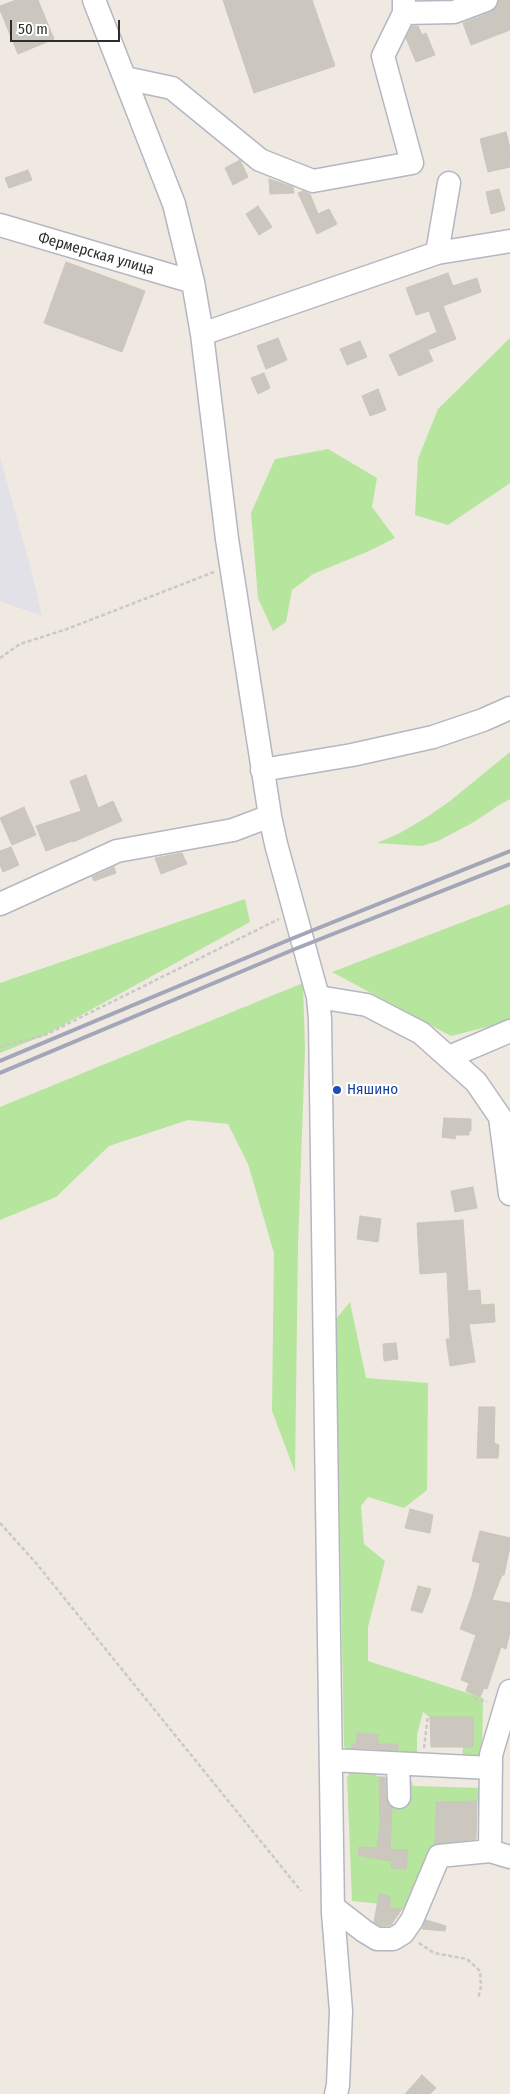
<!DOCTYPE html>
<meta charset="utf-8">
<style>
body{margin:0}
#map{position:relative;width:510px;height:2094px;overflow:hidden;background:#efe9e1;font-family:"Fira Sans Condensed",sans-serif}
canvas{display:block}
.scale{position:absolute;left:10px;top:20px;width:110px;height:22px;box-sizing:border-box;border:2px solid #2e2e2e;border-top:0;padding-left:6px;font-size:15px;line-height:18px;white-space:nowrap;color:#2e2e2e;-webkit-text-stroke:4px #fff;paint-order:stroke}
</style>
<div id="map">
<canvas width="510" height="2094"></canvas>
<div class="scale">50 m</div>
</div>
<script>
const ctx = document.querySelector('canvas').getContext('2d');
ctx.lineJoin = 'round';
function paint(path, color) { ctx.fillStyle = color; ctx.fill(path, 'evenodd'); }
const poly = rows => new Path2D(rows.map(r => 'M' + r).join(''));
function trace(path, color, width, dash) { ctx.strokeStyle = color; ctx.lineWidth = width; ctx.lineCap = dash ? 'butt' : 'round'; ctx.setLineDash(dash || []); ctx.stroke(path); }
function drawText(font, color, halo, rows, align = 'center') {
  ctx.font = font + ' "Fira Sans Condensed",sans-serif'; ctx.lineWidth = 4.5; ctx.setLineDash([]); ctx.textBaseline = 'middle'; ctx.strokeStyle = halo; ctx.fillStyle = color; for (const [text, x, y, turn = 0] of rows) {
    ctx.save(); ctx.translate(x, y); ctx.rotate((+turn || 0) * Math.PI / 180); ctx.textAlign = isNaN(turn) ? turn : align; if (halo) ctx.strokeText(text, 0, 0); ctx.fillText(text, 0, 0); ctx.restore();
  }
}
const industrial = poly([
 [0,457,32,573,42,616,0,601]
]);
const green = poly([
 [510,338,510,483,448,525,415,515,418,459,438,409],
 [328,449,377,478,372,507,395,538,367,552,313,574,292,590,286,622,273,631,258,598,251,513,275,459],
 [510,752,510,799,499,805,474,822,438,841,422,846,377,843,400,833,427,817,450,801],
 [245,899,250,922,45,1035,0,1053,0,983],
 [510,904,510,1021,451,1036,332,972],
 [303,983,305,1049,298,1246,295,1472,272,1411,274,1253,248,1164,228,1124,188,1120,109,1146,56,1197,0,1220,0,1107],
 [350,1302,366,1378,428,1383,427,1490,404,1508,368,1497,361,1506,364,1544,385,1561,368,1627,368,1661,483,1698,482,1757,462,1759,463,1747,472,1717,430,1717,423,1712,417,1735,417,1757,378,1755,378,1733,357,1733,356,1753,349,1753,344,1746,336,1319],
 [368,1770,379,1777,380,1802,394,1802,409,1773,413,1786,483,1788,482,1801,436,1802,435,1847,428,1851,428,1861,410,1907,404,1909,390,1908,390,1905,352,1901,347,1777,351,1771]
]);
const building = poly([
 [16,0,38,0,54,39,18,54,0,10,0,6,16,0],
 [223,0,312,0,335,66,254,93,223,0],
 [499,0,510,0,510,30,471,45,463,23,491,12,496,8,499,0],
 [412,26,418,26,422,35,426,33,435,55,416,62,406,38,412,26],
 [506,132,510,148,510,167,488,172,480,139,506,132],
 [240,160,248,177,233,185,225,168,240,160],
 [28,170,32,180,9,188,5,178,28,170],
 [269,179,293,187,294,193,270,194,269,179],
 [499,189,505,210,491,214,486,192,499,189],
 [303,191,310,194,318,214,329,209,337,224,317,234,298,193,303,191],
 [258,206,272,227,259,235,246,214,258,206],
 [66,262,145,291,122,352,44,323,66,262],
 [448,273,453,286,477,278,481,292,443,306,456,339,428,350,433,361,399,376,389,355,437,332,429,311,416,315,406,288,448,273],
 [278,338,287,360,266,369,257,346,278,338],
 [360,341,367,357,347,365,340,349,360,341],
 [264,373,270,388,258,394,251,378,264,373],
 [378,389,386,410,370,416,362,396,378,389],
 [86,775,98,808,113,801,122,821,73,842,72,841,46,851,36,826,81,811,70,781,86,775],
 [24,807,36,835,12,845,0,818,24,807],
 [11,847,19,865,3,872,0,865,0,851,11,847],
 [182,853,187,864,161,874,155,858,182,853],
 [114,867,116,873,94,881,92,877,114,867],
 [444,1118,471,1119,471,1131,469,1131,469,1135,456,1135,455,1139,442,1137,444,1118],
 [473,1187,477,1208,455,1212,451,1191,473,1187],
 [360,1216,381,1219,378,1242,357,1239,360,1216],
 [463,1220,468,1291,480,1290,481,1305,494,1304,495,1322,469,1324,475,1362,450,1366,446,1339,450,1339,447,1272,420,1274,417,1223,463,1220],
 [396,1343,398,1359,384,1361,383,1344,396,1343],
 [479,1407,495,1407,494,1443,499,1445,498,1458,477,1458,479,1407],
 [410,1509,433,1515,430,1533,405,1528,410,1509],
 [480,1531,510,1538,510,1547,504,1575,502,1575,492,1600,510,1603,510,1632,506,1649,501,1647,487,1689,484,1688,480,1697,466,1691,469,1683,461,1680,476,1635,460,1629,472,1596,479,1569,480,1563,472,1561,480,1531],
 [418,1586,431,1589,422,1613,411,1610,418,1586],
 [430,1717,473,1717,473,1747,431,1747,430,1717],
 [357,1733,378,1734,378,1744,398,1744,398,1750,352,1748,352,1744,356,1744,357,1733],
 [379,1777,385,1777,386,1798,392,1807,390,1849,408,1850,406,1869,391,1868,392,1861,358,1855,359,1847,377,1848,380,1824,379,1777],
 [477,1801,476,1839,435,1844,436,1802,477,1801],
 [379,1894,390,1896,390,1908,402,1909,391,1925,381,1926,374,1922,379,1894],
 [426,1920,446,1926,445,1931,422,1929,426,1920],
 [422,2075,436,2088,430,2094,405,2094,422,2075]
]);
const path = poly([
 [0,658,20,644,67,629,214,572],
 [0,1047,45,1035,279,919],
 [0,1523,36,1563,301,1891],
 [474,1698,487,1702],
 [424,1748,428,1715],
 [419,1943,434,1953,467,1959,480,1971,481,1986,478,1999]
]);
const minor = poly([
 [94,0,174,204,193,282,202,334,227,539,270,816,276,844,318,997,320,1019,333,1913,341,2011,338,2085,336,2094],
 [404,13,454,12,486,0],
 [125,78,172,88,260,160,313,181,412,163,383,56,404,13,404,0],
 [0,225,193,282],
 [437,253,449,183],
 [202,334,437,253,510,241],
 [262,770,352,755,433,737,483,720,510,708],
 [0,904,117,851,233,830,270,816],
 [318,997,367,1005,421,1033,476,1082,500,1117,510,1194],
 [449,1057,510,1031],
 [510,1691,491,1755,490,1851,510,1857],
 [331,1760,491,1768],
 [398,1764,399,1797],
 [333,1907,364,1931,377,1939,393,1939,403,1933,412,1920,439,1856,490,1851]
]);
const rail = poly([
 [0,1061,291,939,510,851],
 [0,1073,295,949,510,864]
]);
const markers = [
 [337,1090,5,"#1a4fb4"]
];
const streetNames = [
 ["Фермерская улица",96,254,16]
];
const transitNames = [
 ["Няшино",347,1090]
];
paint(industrial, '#e3e1e8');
paint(green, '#b6e59e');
paint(building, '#cbc7bf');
trace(building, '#cbc5ba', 1);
trace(minor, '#b4b7c1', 25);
trace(path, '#c9c9c9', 2.5, [4, 2.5]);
trace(minor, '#fff', 22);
trace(rail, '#a3a6b8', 4);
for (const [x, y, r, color] of markers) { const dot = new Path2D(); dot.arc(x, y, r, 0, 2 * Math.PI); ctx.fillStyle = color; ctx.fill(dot); trace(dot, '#fff', 2); }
drawText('15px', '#2e2e2e', '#fff', streetNames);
drawText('15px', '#164399', '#fff', transitNames, 'left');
</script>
